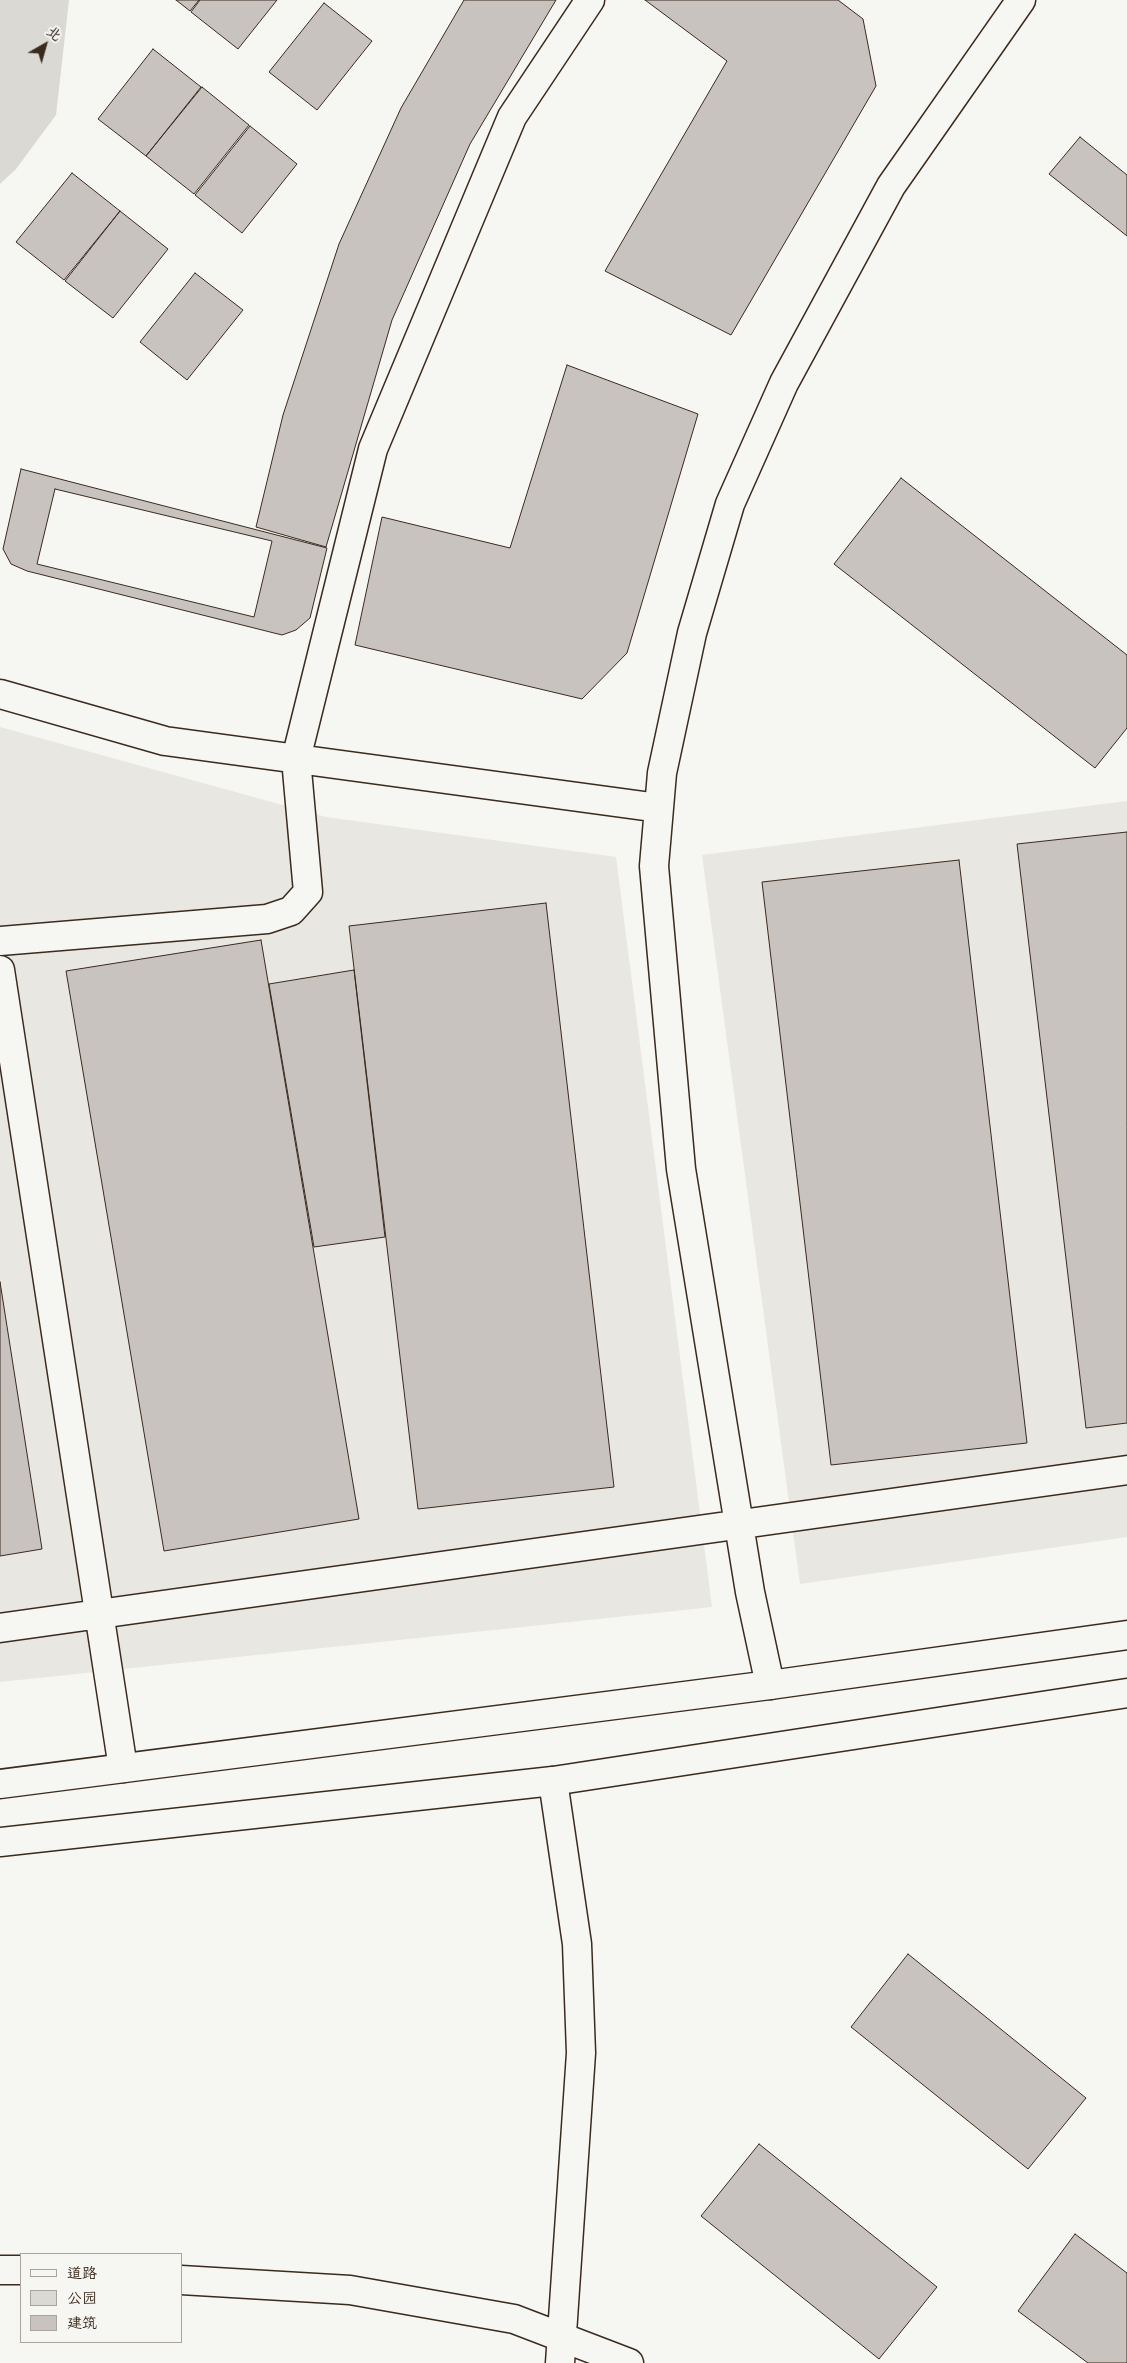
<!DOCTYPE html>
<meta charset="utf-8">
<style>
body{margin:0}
#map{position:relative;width:1127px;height:2363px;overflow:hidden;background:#f6f6f2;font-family:"Patrick Hand","LXGW WenKai TC",sans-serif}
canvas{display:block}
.legend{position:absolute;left:20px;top:2253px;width:162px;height:90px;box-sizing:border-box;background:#f6f6f2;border:1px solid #aba49d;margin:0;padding:6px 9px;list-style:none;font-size:15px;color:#3b2a1e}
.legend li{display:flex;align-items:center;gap:10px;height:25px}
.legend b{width:25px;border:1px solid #aba49d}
.north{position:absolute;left:20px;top:20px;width:50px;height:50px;-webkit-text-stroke:4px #f6f6f2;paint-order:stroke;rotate:38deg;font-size:14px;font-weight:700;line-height:20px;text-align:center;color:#3b2a1e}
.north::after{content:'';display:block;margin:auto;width:18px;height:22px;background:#3b2a1e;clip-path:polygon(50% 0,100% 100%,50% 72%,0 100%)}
</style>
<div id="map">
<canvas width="1127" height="2363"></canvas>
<ul class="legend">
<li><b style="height:6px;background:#f6f6f2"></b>道路</li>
<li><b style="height:14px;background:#dad9d3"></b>公园</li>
<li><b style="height:14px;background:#c8c3be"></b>建筑</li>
</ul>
<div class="north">北</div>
</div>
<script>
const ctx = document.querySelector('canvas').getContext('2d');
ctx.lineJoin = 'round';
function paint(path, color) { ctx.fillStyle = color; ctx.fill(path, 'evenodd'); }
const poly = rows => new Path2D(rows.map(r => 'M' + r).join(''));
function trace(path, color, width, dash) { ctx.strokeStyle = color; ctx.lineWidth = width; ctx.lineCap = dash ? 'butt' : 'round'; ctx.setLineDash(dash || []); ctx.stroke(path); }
const built = poly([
 [0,727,326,817,616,857,712,1607,0,1682],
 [1127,801,1127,1537,800,1584,702,855]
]);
const green = poly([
 [0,0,69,0,56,115,16,169,0,184]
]);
const building = poly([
 [176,0,199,0,190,11,176,0],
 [200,0,277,0,238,49,191,12,200,0],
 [464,0,556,0,470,144,392,320,326,547,256,527,283,415,339,244,401,108,464,0],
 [645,0,838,0,863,19,876,86,731,335,605,271,727,61,645,0],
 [324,3,372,41,317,110,269,72,324,3],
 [153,49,201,87,146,156,98,119,153,49],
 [202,87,249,125,194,194,146,156,202,87],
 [250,126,297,164,242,233,195,195,250,126],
 [1080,137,1127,175,1127,236,1049,174,1080,137],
 [72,173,120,211,64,280,16,242,72,173],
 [120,211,168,249,113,318,65,281,120,211],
 [195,273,243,310,187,380,140,342,195,273],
 [567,365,698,414,627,653,582,699,355,645,382,517,510,548,567,365],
 [21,469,327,548,310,618,296,630,282,635,27,571,11,564,3,549,21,469],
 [901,478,1127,655,1127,728,1095,768,834,564,901,478],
 [55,489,272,541,254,617,37,564,55,489],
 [1127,832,1127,1423,1086,1428,1017,844,1127,832],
 [959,860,1027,1443,831,1465,762,882,959,860],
 [546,903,614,1487,418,1509,349,926,546,903],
 [261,940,359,1519,164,1551,66,971,261,940],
 [354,970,385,1237,314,1247,269,984,354,970],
 [0,1282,42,1549,0,1556,0,1282],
 [908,1954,1086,2098,1028,2169,851,2027,908,1954],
 [759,2144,937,2287,879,2359,701,2216,759,2144],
 [1075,2234,1127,2273,1127,2363,1088,2363,1018,2311,1075,2234]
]);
const minor = poly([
 [0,694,165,741,659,808],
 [0,941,267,919,291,911,308,892,296,759,373,449,512,117,590,0],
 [0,970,123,1768],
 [0,1628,1127,1470],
 [770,1685,750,1592,681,1169,654,866,662,773,692,633,730,504,784,383,891,186,1021,0],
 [553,1781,577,1944,581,2053,560,2363],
 [0,2270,21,2270],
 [181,2280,350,2290,514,2319,629,2363]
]);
const highway = poly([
 [0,1784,770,1685,1127,1635],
 [0,1842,553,1781,1127,1693]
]);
paint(built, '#e8e7e2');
paint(green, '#dad9d3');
paint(building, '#c8c3be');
trace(building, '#3b2a1e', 1);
trace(minor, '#3b2a1e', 31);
trace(highway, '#3b2a1e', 31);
trace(minor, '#f6f6f2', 28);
trace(highway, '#f6f6f2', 28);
</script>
